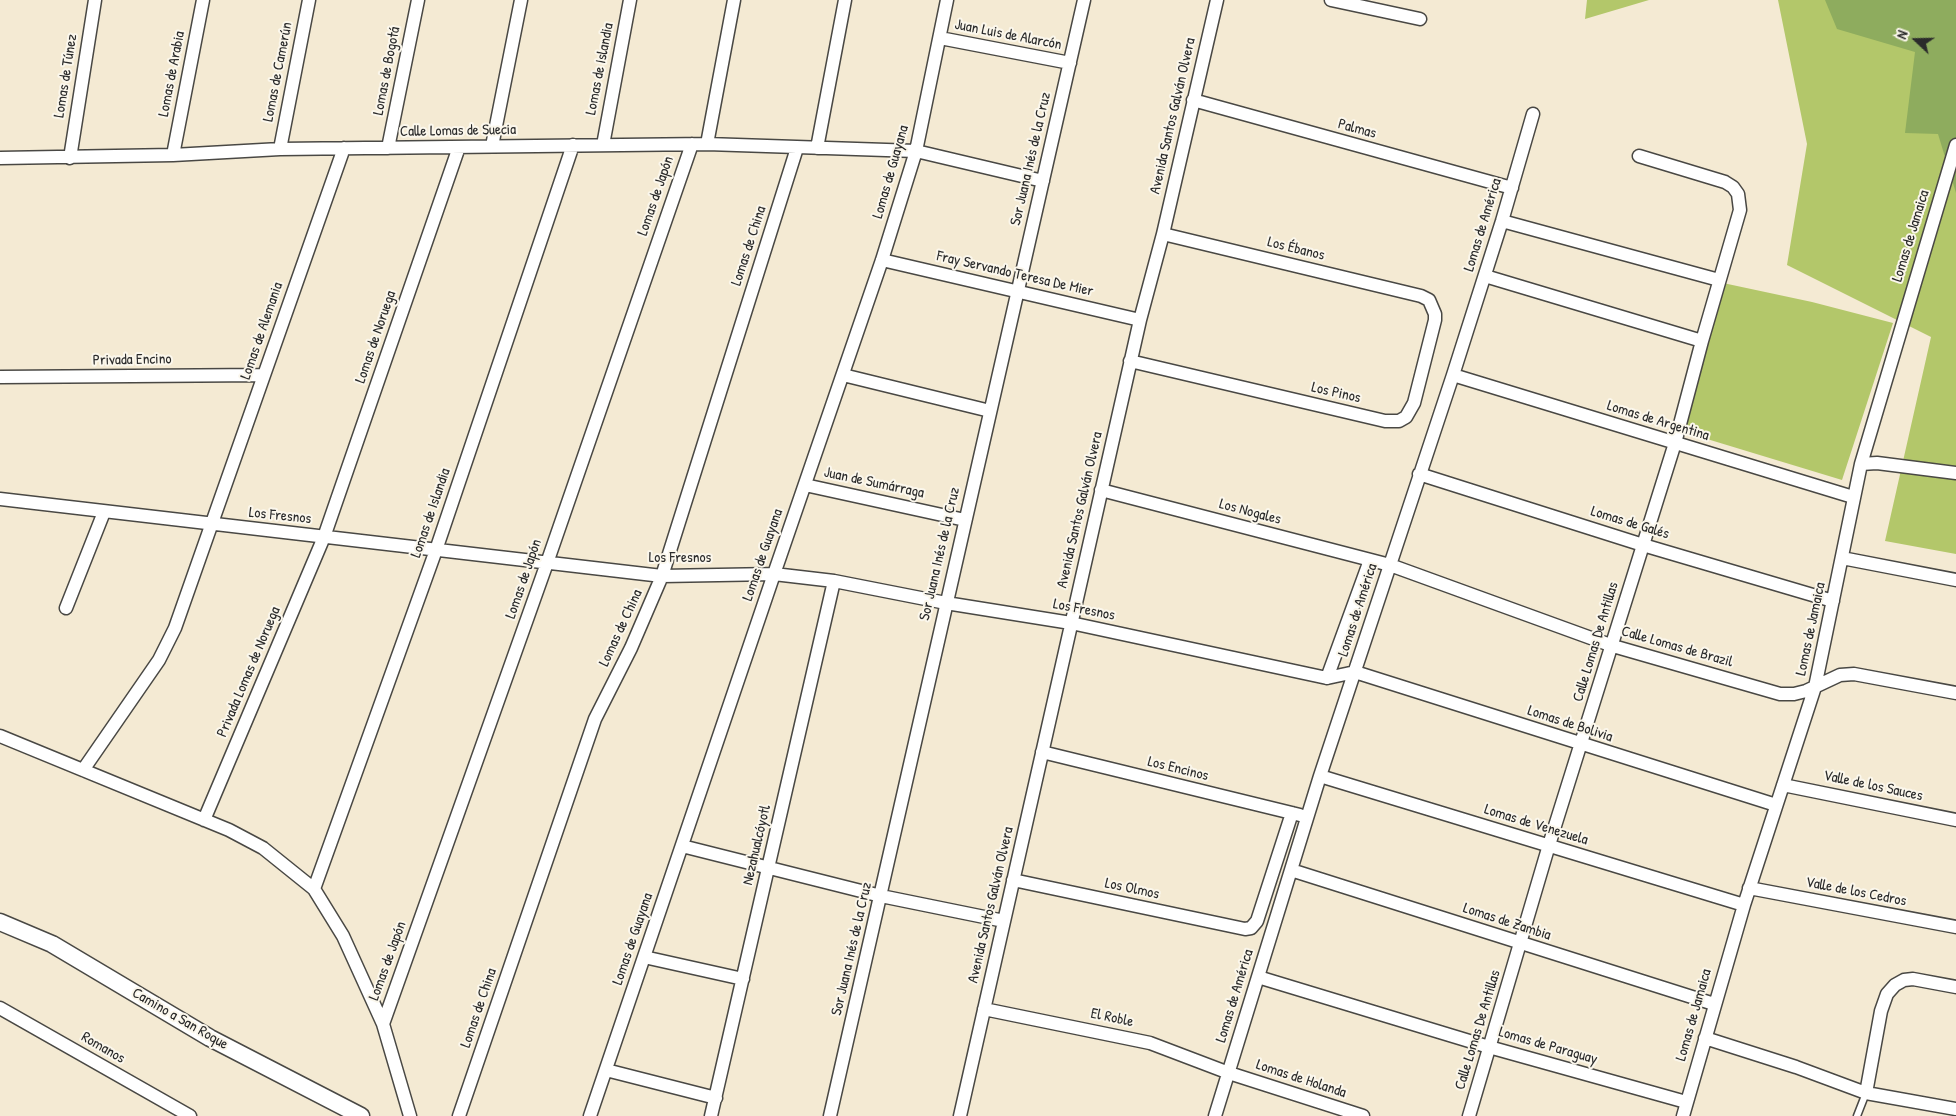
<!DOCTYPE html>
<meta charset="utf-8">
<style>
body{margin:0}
#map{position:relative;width:1956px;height:1116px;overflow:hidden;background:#f4ead3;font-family:"Patrick Hand",sans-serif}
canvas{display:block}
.north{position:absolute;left:1891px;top:15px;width:50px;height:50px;-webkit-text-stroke:4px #fbf7ec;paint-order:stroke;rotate:291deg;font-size:14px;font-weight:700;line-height:20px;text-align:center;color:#2b2b2b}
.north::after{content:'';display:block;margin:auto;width:18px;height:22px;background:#2b2b2b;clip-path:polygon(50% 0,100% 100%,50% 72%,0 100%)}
</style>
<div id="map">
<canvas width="1956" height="1116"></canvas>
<div class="north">N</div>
</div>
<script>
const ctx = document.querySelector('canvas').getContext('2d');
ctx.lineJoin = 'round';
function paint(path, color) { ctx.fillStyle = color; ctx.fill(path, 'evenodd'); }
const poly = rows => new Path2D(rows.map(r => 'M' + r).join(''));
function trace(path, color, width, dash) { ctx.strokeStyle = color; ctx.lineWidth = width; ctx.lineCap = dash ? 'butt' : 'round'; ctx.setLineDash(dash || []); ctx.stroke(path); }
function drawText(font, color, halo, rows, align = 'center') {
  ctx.font = font + ' "Patrick Hand",sans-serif'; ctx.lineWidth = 4; ctx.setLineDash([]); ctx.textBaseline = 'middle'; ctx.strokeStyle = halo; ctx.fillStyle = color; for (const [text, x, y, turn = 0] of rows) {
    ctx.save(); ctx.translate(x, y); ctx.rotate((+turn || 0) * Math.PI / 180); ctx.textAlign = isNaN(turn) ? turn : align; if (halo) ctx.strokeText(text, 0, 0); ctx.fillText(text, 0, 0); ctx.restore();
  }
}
const green = poly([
 [1587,0,1649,0,1585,19],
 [1778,0,1956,0,1956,554,1885,541,1931,337,1787,265,1807,144],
 [1723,283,1812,302,1893,323,1842,480,1684,432]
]);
const forest = poly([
 [1825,0,1956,0,1956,193,1938,134,1905,133,1915,52,1837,29]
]);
const service = poly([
 [1857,1116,1866,1093]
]);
const minor = poly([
 [1331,0,1420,19],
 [940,38,1070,63],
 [1193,100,1512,188],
 [707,144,734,0],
 [603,145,630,0],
 [492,146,521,0],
 [388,148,418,0],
 [817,148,845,0],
 [280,149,309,0],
 [173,155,203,0],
 [0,158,173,155,280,149,707,144,916,151,1043,181],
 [70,158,95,0],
 [1502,221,1719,280],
 [882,260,1140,320],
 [1485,276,1702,341],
 [1130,361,1385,421,1399,421,1406,417,1414,403,1435,320,1435,314,1429,300,1421,296,1163,234],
 [843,375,990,411],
 [1453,375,1853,497],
 [0,377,264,375],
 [1861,464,1877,463,1956,473],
 [1419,474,1643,545,1833,601],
 [805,485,965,520],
 [1101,490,1390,565,1613,646,1780,694,1794,694,1806,691,1840,675,1854,674,1956,693],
 [0,499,662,576,774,574,834,581,946,603,1071,623,1327,678,1355,672,1776,805],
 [1842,558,1956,580],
 [66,608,104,512],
 [1327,678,1370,560],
 [0,736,229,830,263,848,314,889,343,936,383,1024,410,1116],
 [1042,752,1300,815],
 [83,770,159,660,175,628,344,148],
 [1320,776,1744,905],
 [1783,785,1956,820],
 [204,820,324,537,459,147],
 [682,846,881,896,1004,921],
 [1291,870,1714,1004],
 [1013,880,1245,929,1251,928,1257,921,1292,813],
 [1749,888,1956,927],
 [314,889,436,550,573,145],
 [644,957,743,979],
 [1258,977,1489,1047,1686,1102],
 [0,1008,190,1116],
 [984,1009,1150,1043,1229,1073,1363,1116],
 [383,1024,547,563,692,144],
 [1705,1038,1796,1067,1866,1093,1956,1109],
 [606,1070,716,1098],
 [1866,1093,1881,1011,1887,994,1895,985,1904,980,1913,979,1956,987],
 [459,1116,595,719,631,648,662,576,797,148],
 [590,1116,774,574,882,260,916,151,947,0],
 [711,1116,834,581],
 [830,1116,1084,0],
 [960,1116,1140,320,1163,234,1217,0],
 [1215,1116,1320,776,1453,375,1502,221,1533,114],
 [1469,1116,1549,845,1675,443,1702,341,1740,210,1738,194,1733,187,1725,182,1639,156],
 [1683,1116,1744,905,1815,687,1861,464,1956,145]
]);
const tertiary = poly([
 [0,922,52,944,210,1038,361,1116]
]);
const streetNames = [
 ["Juan Luis de Alarcón",1008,35,11],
 ["Lomas de Islandia",600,69,-79],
 ["Lomas de Bogotá",387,71,-79],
 ["Lomas de Camerún",278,72,-79],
 ["Lomas de Arabia",172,74,-79],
 ["Lomas de Túnez",66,76,-81],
 ["Avenida Santos Galván Olvera",1173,116,-77],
 ["Palmas",1357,129,15],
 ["Calle Lomas de Suecia",458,131,-1],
 ["Sor Juana Inés de la Cruz",1031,159,-77],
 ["Lomas de Guayana",891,172,-74],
 ["Lomas de Japón",656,196,-71],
 ["Lomas de América",1483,225,-73],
 ["Lomas de Jamaica",1911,236,-73],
 ["Lomas de China",749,246,-72],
 ["Los Ébanos",1296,249,14],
 ["Fray Servando Teresa De Mier",1015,274,13],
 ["Lomas de Alemania",262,331,-71],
 ["Lomas de Noruega",376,337,-71],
 ["Privada Encino",132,360,-1],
 ["Los Pinos",1336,393,13],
 ["Lomas de Argentina",1658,421,17],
 ["Juan de Sumárraga",874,483,12],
 ["Avenida Santos Galván Olvera",1080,510,-77],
 ["Los Nogales",1250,512,15],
 ["Lomas de Islandia",431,513,-71],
 ["Los Fresnos",280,516,6],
 ["Lomas de Galés",1630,523,17],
 ["Sor Juana Inés de la Cruz",940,554,-77],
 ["Lomas de Guayana",763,555,-71],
 ["Los Fresnos",680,558],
 ["Lomas de Japón",524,579,-71],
 ["Los Fresnos",1084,610,11],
 ["Lomas de América",1358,610,-72],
 ["Lomas de China",621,628,-65],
 ["Lomas de Jamaica",1811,629,-78],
 ["Calle Lomas De Antillas",1596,642,-73],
 ["Calle Lomas de Brazil",1677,647,16],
 ["Privada Lomas de Noruega",249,672,-67],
 ["Lomas de Bolivia",1570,724,18],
 ["Los Encinos",1178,769,14],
 ["Valle de los Sauces",1873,786,12],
 ["Lomas de Venezuela",1536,825,17],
 ["Nezahualcóyotl",757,845,-77],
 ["Los Olmos",1132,889,12],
 ["Valle de los Cedros",1856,892,11],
 ["Avenida Santos Galván Olvera",991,905,-77],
 ["Lomas de Zambia",1507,922,18],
 ["Lomas de Guayana",633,939,-71],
 ["Sor Juana Inés de la Cruz",852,949,-77],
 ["Lomas de Japón",388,961,-70],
 ["Lomas de América",1235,996,-73],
 ["Lomas de China",479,1008,-71],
 ["Lomas de Jamaica",1694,1015,-74],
 ["El Roble",1112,1018,12],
 ["Camino a San Roque",180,1019,30],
 ["Calle Lomas De Antillas",1478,1030,-73],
 ["Lomas de Paraguay",1548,1046,16],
 ["Romanos",103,1048,30],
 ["Lomas de Holanda",1301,1079,18]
];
paint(green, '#b3c76a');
paint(forest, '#8eac5e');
trace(service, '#494844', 9);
trace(minor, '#494844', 15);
trace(tertiary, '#494844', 19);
trace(service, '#fff', 6);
trace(minor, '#fff', 12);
trace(tertiary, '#fff', 16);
drawText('15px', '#2b2b2b', '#fbf7ec', streetNames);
</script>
